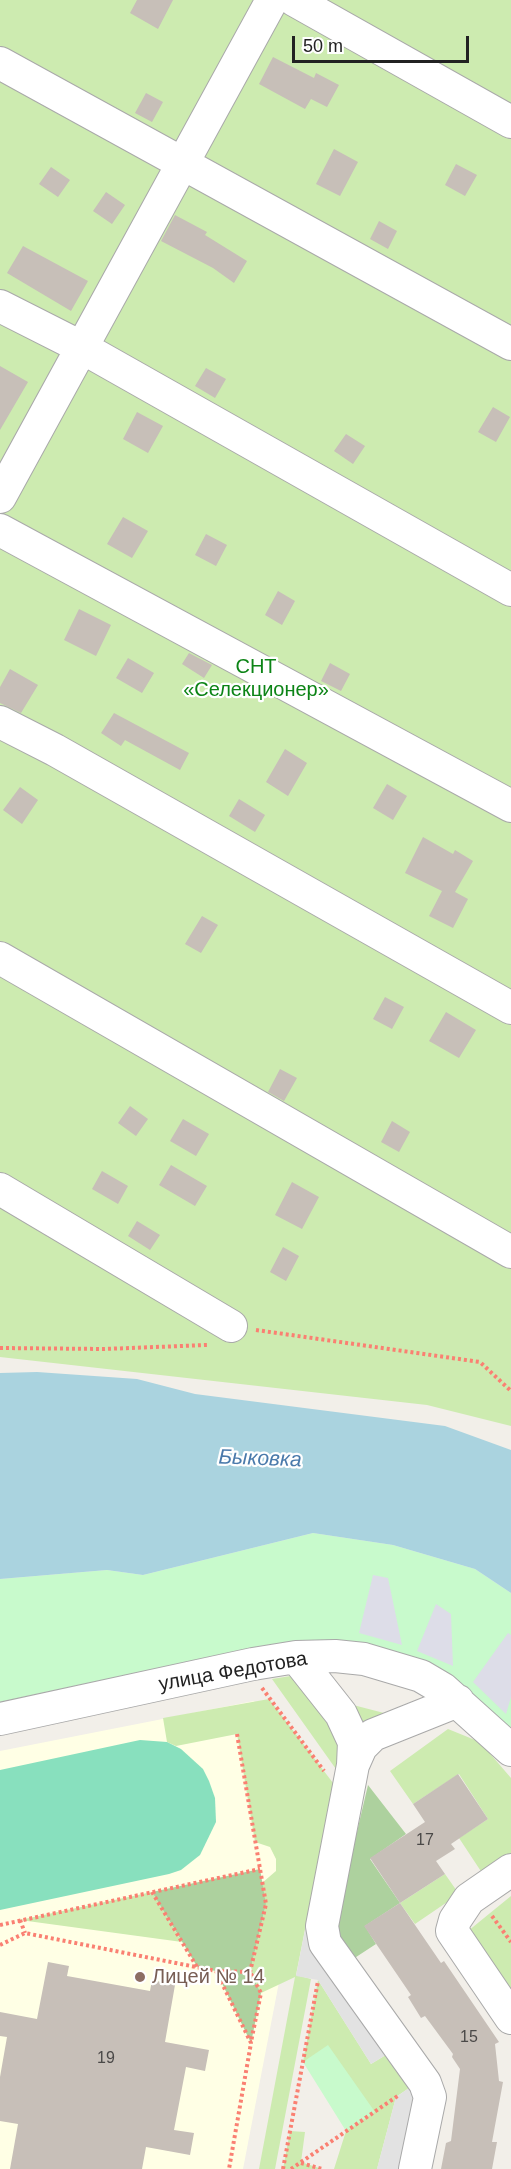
<!DOCTYPE html>
<meta charset="utf-8">
<style>
body{margin:0}
#map{position:relative;width:511px;height:2169px;overflow:hidden;background:#f2efe9;font-family:Arial,sans-serif}
canvas{display:block}
.scale{position:absolute;left:292px;top:36px;width:177px;height:27px;box-sizing:border-box;border:3px solid #222;border-top:0;padding-left:8px;font-size:18px;line-height:21px;white-space:nowrap;color:#222;-webkit-text-stroke:4px #fff;paint-order:stroke}
</style>
<div id="map">
<canvas width="511" height="2169"></canvas>
<div class="scale">50 m</div>
</div>
<script>
const ctx = document.querySelector('canvas').getContext('2d');
ctx.lineJoin = 'round';
function paint(path, color) { ctx.fillStyle = color; ctx.fill(path, 'evenodd'); }
const poly = rows => new Path2D(rows.map(r => 'M' + r).join(''));
function trace(path, color, width, dash) { ctx.strokeStyle = color; ctx.lineWidth = width; ctx.lineCap = dash ? 'butt' : 'round'; ctx.setLineDash(dash || []); ctx.stroke(path); }
function drawText(font, color, halo, rows, align = 'center') {
  ctx.font = font + ' Arial,sans-serif'; ctx.lineWidth = 4.5; ctx.setLineDash([]); ctx.textBaseline = 'middle'; ctx.strokeStyle = halo; ctx.fillStyle = color; for (const [text, x, y, turn = 0] of rows) {
    ctx.save(); ctx.translate(x, y); ctx.rotate((+turn || 0) * Math.PI / 180); ctx.textAlign = isNaN(turn) ? turn : align; if (halo) ctx.strokeText(text, 0, 0); ctx.fillText(text, 0, 0); ctx.restore();
  }
}
const education = poly([
 [254,1701,317,1785,243,2169,0,2169,0,1751]
]);
const grass = poly([
 [0,0,511,0,511,1426,427,1405,0,1357],
 [309,1673,330,1699,411,1720,373,1735,348,1786,272,1679],
 [269,1699,346,1800,328,1813,296,1975,311,1979,275,2169,259,2169,295,1977,261,1993,250,1972,266,1904,262,1883,276,1871,276,1859,270,1847,255,1842,237,1734,176,1746,167,1742,163,1718],
 [448,1729,480,1742,511,1778,511,1870,490,1885,459,1838,488,1819,459,1774,413,1804,390,1771],
 [445,1874,459,1894,415,1924,400,1903],
 [152,1892,182,1942,20,1920],
 [511,1896,511,2019,457,1940],
 [318,1980,371,2064,399,2047,422,2079,396,2097,377,2169,334,2169,346,2131,374,2112,303,2062],
 [290,2131,305,2132,301,2162,322,2169,283,2169]
]);
const forest = poly([
 [368,1785,406,1834,370,1859,400,1903,365,1926,376,1944,350,1961,340,1945,335,1925],
 [260,1869,266,1904,250,1972,261,1993,251,2043,216,1971,198,1968,152,1892]
]);
const park = poly([
 [313,1533,393,1545,475,1569,511,1593,511,1729,491,1710,444,1676,376,1646,317,1640,260,1646,0,1702,0,1579,107,1570,143,1575],
 [328,2045,375,2112,346,2131,303,2062]
]);
const pitch = poly([
 [140,1740,167,1742,181,1749,203,1769,209,1781,215,1798,216,1822,200,1855,181,1870,169,1874,0,1910,0,1770]
]);
const parking = poly([
 [328,1813,322,1926,399,2047,371,2064,318,1980,296,1976],
 [422,2079,415,2169,377,2169,396,2097]
]);
const plaza = poly([
 [373,1575,388,1578,402,1645,359,1633],
 [436,1604,451,1614,453,1666,417,1651],
 [508,1633,511,1635,511,1697,506,1714,473,1682]
]);
const water = poly([
 [37,1372,137,1379,195,1394,445,1426,511,1450,511,1593,475,1569,393,1545,313,1533,143,1575,107,1570,0,1579,0,1373]
]);
const building = poly([
 [137,0,173,0,158,29,130,13],
 [273,57,314,78,316,73,339,85,327,107,311,99,305,109,259,84],
 [146,93,163,102,152,122,135,113],
 [334,149,358,162,340,196,316,184],
 [456,164,477,175,465,196,445,185],
 [51,167,70,180,58,197,39,184],
 [106,192,125,205,112,224,93,211],
 [175,215,207,232,205,235,247,261,234,283,213,268,161,241],
 [379,221,397,231,388,249,370,239],
 [23,246,88,281,71,311,7,273],
 [0,366,28,382,0,430],
 [206,368,226,379,215,398,195,386],
 [493,407,510,417,496,442,478,432],
 [137,412,163,426,148,453,123,439],
 [346,434,365,446,353,464,334,451],
 [123,517,148,531,132,558,107,544],
 [206,534,227,545,216,566,195,555],
 [278,591,295,601,282,625,265,615],
 [79,609,111,625,96,656,64,640],
 [189,653,212,665,204,678,182,664],
 [128,658,154,673,142,693,116,678],
 [330,663,350,674,341,691,321,681],
 [10,669,38,685,21,713,0,703,0,687],
 [114,713,189,753,180,770,125,740,121,746,101,733],
 [285,749,307,763,288,796,266,782],
 [387,784,407,796,393,820,373,808],
 [20,787,38,800,22,824,3,810],
 [239,799,265,815,255,832,229,816],
 [423,837,453,854,455,850,473,861,455,892,468,899,453,928,429,916,442,891,405,873],
 [202,916,218,925,201,953,185,944],
 [385,997,404,1007,392,1029,373,1019],
 [446,1012,476,1030,459,1058,429,1041],
 [280,1069,297,1078,284,1101,268,1092],
 [130,1106,148,1119,136,1136,118,1123],
 [183,1119,209,1134,196,1156,170,1141],
 [392,1121,410,1132,399,1152,381,1142],
 [171,1165,207,1186,195,1206,159,1185],
 [102,1171,128,1186,118,1204,92,1189],
 [292,1182,319,1197,302,1229,275,1215],
 [137,1221,160,1235,150,1250,128,1236],
 [283,1247,299,1256,286,1281,270,1272],
 [458,1774,488,1819,451,1844,455,1849,436,1861,445,1874,400,1903,370,1858,425,1822,413,1804],
 [400,1903,441,1963,444,1961,499,2042,495,2044,499,2081,503,2082,492,2142,497,2142,492,2169,441,2169,446,2143,451,2141,460,2069,452,2057,453,2054,425,2016,421,2018,408,1997,411,1995,364,1926],
 [48,1962,69,1966,67,1976,150,1991,152,1980,175,1985,165,2042,209,2050,205,2071,186,2067,174,2130,194,2133,190,2155,146,2147,142,2169,10,2169,18,2124,0,2121,0,2077,7,2037,0,2036,0,2012,37,2019]
]);
const path = poly([
 [256,1330,480,1362,511,1391],
 [0,1348,104,1349,207,1345],
 [262,1688,324,1771],
 [237,1734,266,1904,250,1972],
 [152,1892,197,1967],
 [492,1916,511,1942],
 [20,1920,25,1933],
 [0,1925,260,1869],
 [0,1945,25,1933,216,1971,251,2043,229,2169],
 [216,1971,250,1972,261,1993,251,2042],
 [301,2163,322,2169],
 [283,2169,318,1981],
 [291,2169,399,2095]
]);
const minor = poly([
 [294,0,511,122],
 [0,63,511,344],
 [0,306,81,347,511,590],
 [0,497,272,0],
 [0,530,511,806],
 [0,722,55,750,511,1008],
 [0,958,511,1252],
 [0,1189,231,1326],
 [296,1657,341,1714,354,1742,353,1765],
 [0,1719,253,1664,296,1657,335,1656,364,1659,421,1676,443,1689,511,1750],
 [511,1870,469,1899,455,1920,452,1931,511,2018],
 [415,2169,430,2097,425,2083,325,1943,322,1926,353,1765,361,1747,373,1735,458,1701]
]);
const markers = [
 [140,1977,6,"#8d6e63"]
];
const numberNames = [
 ["17",425,1841],
 ["15",469,2038],
 ["19",106,2059]
];
const parkNames = [
 ["СНТ",256,667],
 ["«Селекционер»",256,690]
];
const streetNames = [
 ["улица Федотова",233,1672,-10]
];
const educationNames = [
 ["Лицей № 14",152,1977]
];
const waterNames = [
 ["Быковка",260,1459,2]
];
paint(education, '#ffffe5');
paint(grass, '#cdebb0');
paint(forest, '#add19e');
paint(park, '#c8facc');
paint(pitch, '#88e0be');
paint(parking, '#e2e2e2');
paint(plaza, '#dddde8');
paint(water, '#aad3df');
paint(building, '#c7bfb8');
trace(minor, '#a9a9a9', 34);
trace(path, '#fa8072', 4, [3, 3]);
trace(minor, '#fff', 32);
for (const [x, y, r, color] of markers) { const dot = new Path2D(); dot.arc(x, y, r, 0, 2 * Math.PI); ctx.fillStyle = color; ctx.fill(dot); trace(dot, '#fff', 2); }
drawText('16px', '#4b4948', null, numberNames);
drawText('20px', '#0c8416', '#fff', parkNames);
drawText('20px', '#222', '#fff', streetNames);
drawText('20px', '#785e54', '#fff', educationNames, 'left');
drawText('italic 21px', '#4a7aab', '#fff', waterNames);
</script>
